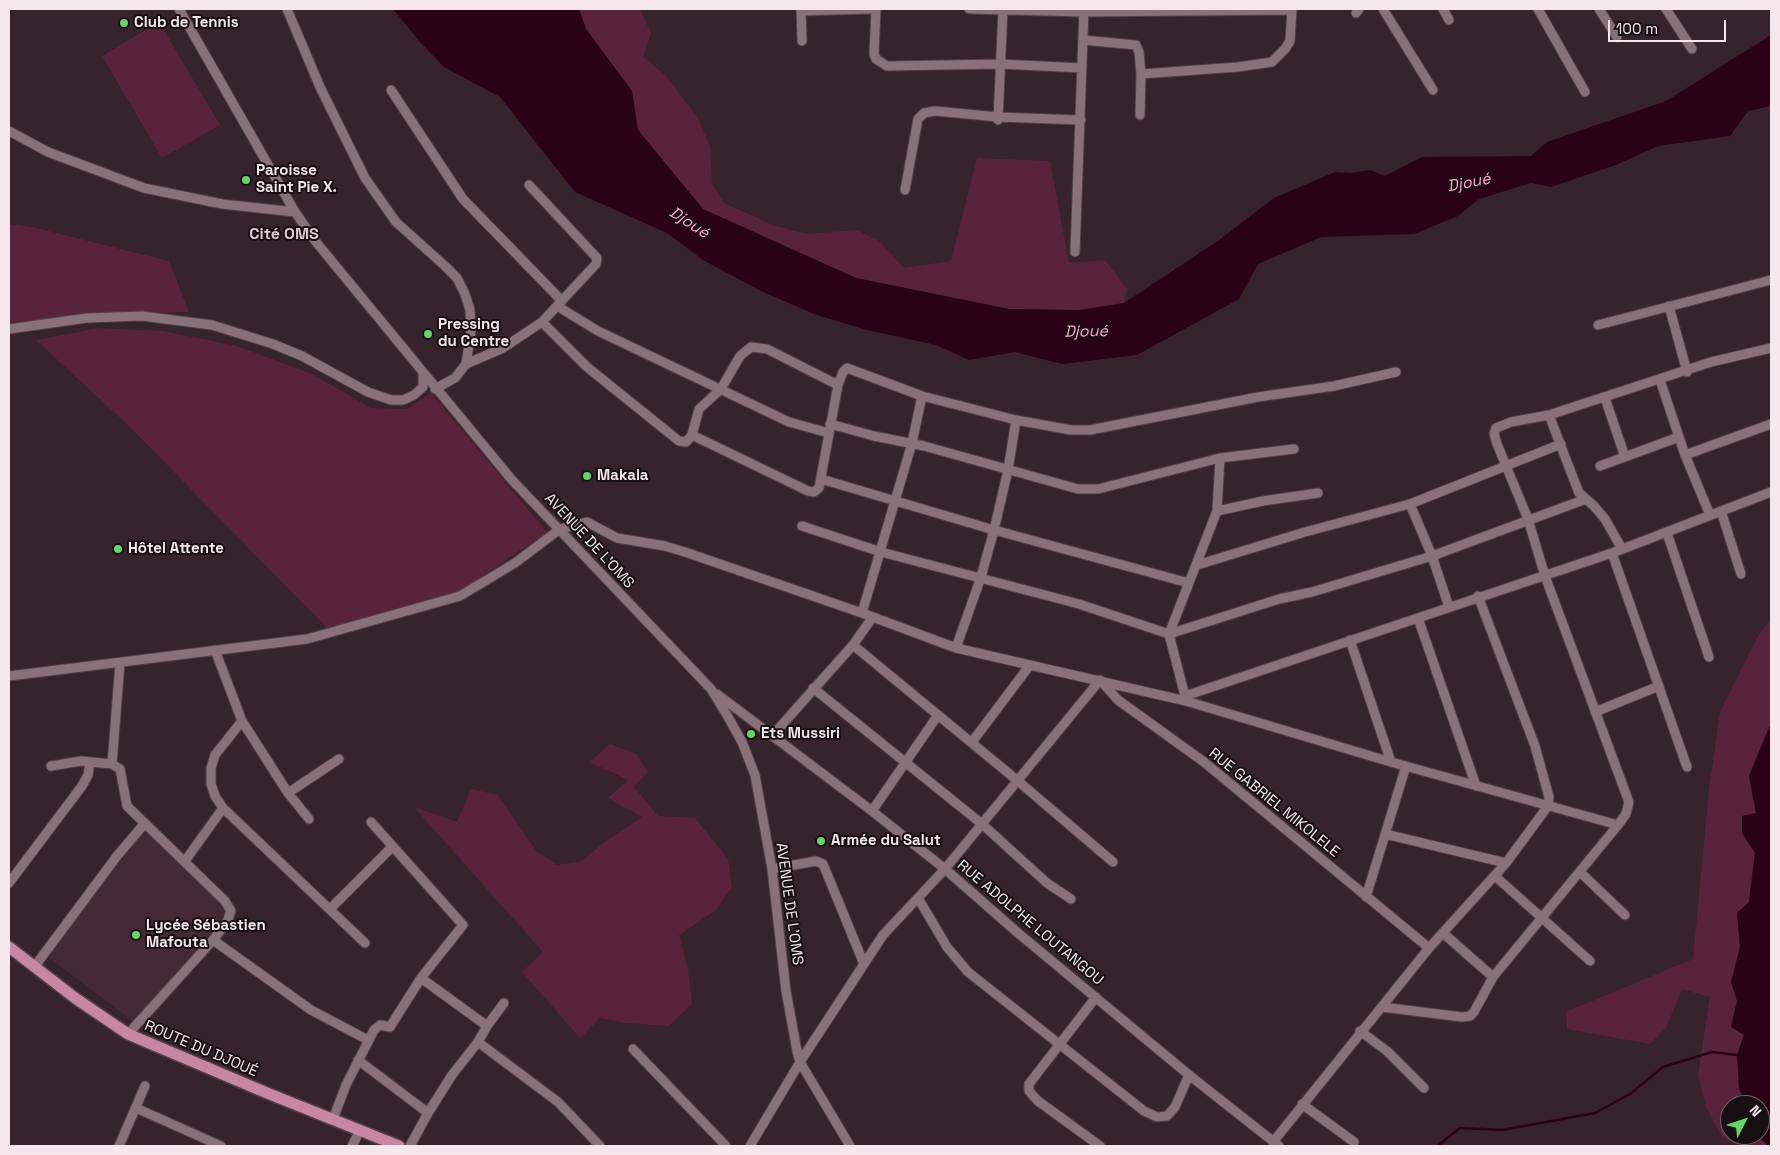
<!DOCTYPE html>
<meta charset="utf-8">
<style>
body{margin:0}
#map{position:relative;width:1780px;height:1155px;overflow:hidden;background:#37232b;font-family:"Space Grotesk",sans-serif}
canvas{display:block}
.frame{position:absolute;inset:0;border:10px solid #f5e7ec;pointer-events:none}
.north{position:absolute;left:1720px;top:1095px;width:50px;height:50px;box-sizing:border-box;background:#180f13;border:1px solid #70656a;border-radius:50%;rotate:49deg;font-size:14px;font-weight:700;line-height:20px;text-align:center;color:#f5e7ec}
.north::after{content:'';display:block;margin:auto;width:18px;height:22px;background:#66d466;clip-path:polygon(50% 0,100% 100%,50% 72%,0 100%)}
.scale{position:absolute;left:1608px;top:20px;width:118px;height:22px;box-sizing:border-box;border:2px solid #f5e7ec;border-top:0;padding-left:6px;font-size:15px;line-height:18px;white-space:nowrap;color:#f5e7ec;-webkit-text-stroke:4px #180f13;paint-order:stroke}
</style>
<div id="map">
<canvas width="1780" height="1155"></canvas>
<div class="frame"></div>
<div class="north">N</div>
<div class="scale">100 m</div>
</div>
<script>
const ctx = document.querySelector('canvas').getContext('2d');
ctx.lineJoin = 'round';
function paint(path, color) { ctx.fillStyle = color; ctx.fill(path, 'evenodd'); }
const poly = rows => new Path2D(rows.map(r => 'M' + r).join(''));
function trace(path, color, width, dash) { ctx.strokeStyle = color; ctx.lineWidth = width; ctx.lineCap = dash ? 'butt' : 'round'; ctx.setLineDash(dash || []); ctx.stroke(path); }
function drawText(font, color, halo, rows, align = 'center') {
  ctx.font = font + ' "Space Grotesk",sans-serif'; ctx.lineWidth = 4; ctx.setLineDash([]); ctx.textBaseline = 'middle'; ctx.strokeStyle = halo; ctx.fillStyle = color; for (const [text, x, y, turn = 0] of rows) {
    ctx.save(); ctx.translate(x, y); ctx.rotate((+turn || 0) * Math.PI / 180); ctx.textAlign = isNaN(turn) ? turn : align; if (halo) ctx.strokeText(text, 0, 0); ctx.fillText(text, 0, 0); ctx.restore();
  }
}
const built = poly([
 [149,832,223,904,227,915,134,1022,47,956,139,837]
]);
const green = poly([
 [579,9,640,9,651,33,643,57,666,76,698,118,710,147,712,184,724,203,775,226,806,234,857,230,879,241,904,268,951,261,977,158,1050,161,1069,263,1105,260,1127,289,1124,303,1080,310,1009,309,856,278,703,209,638,130,629,87,586,29],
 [159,22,220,125,162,158,102,56],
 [9,224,32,227,169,261,189,312,100,314,9,323],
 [99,328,163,331,237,346,312,374,371,408,407,409,431,393,547,532,459,592,327,628,130,427,36,340],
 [1771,618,1771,723,1749,776,1756,813,1742,833,1755,853,1749,902,1737,913,1740,947,1731,982,1737,1001,1731,1026,1744,1034,1737,1055,1739,1088,1745,1105,1730,1105,1730,1135,1756,1135,1769,1146,1742,1146,1723,1138,1706,1107,1698,1075,1710,997,1682,989,1666,1028,1650,1044,1567,1029,1566,1012,1693,959,1709,790,1720,712,1758,636],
 [610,744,636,754,648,772,634,787,658,816,695,818,728,859,732,887,716,910,679,935,688,970,692,1004,669,1026,627,1023,600,1018,580,1038,522,972,543,952,414,807,457,822,471,789,498,795,537,852,557,865,582,861,607,840,642,817,608,798,628,780,590,762]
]);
const water = poly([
 [393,9,579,9,586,29,632,91,638,130,703,209,856,278,1009,309,1080,310,1124,303,1219,240,1274,198,1335,172,1351,173,1370,170,1385,176,1422,157,1531,156,1547,142,1666,101,1771,35,1771,106,1748,111,1730,136,1658,146,1616,165,1551,187,1531,183,1479,199,1458,216,1414,234,1321,237,1258,264,1239,299,1137,355,1062,364,1015,352,969,360,936,345,863,329,814,314,761,291,703,260,667,233,575,192,500,97,444,67,420,42],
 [1771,723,1771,1146,1769,1146,1756,1135,1760,1135,1760,1105,1745,1105,1739,1088,1737,1055,1744,1035,1731,1027,1737,1001,1731,982,1740,947,1737,913,1749,902,1755,853,1742,833,1742,816,1756,813,1749,776]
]);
const stream = poly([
 [1437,1146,1460,1128,1502,1130,1595,1113,1630,1094,1663,1067,1712,1052,1737,1055]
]);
const minor = poly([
 [179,9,295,212,316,242,512,480,711,689,727,715,742,742,755,775,772,869,786,991,797,1051,800,1062,850,1146],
 [287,9,320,87,365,178,396,222,445,266,457,278,465,294,470,310,471,331,466,364,455,378,435,389],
 [801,9,802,41],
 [876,9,874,54,876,59,887,66,1000,64,1082,68],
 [969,9,1084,12,1292,10],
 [1383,9,1433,90],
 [1443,9,1449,20],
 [1538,9,1585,92],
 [1599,9,1617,37],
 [1666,9,1692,49],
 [801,11,871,9],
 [1356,13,1359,9],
 [1083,40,1136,45,1139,52,1141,74,1140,115],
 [1141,74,1238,67,1272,62,1285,49,1290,41,1292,9],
 [391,90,463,199,562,301],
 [998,120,1003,9],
 [9,131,48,152,144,188,222,204,295,212],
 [529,185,597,258,596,264,542,322,587,367,679,441,686,442,692,435,699,409,721,389,740,356,751,347,767,349,838,385],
 [905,190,918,119,924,113,935,111,998,117,1081,120],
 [1075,252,1084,9],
 [557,306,598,331,789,422,829,433],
 [1669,306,1687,372],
 [1598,325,1771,280],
 [9,329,87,318,142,316,212,325,273,344,302,356,368,392,391,400,403,400,414,395,423,387,423,373],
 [466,364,503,348,542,322],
 [1660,380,1685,455,1710,515],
 [1605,398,1625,457],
 [1549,415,1579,493,1594,506,1605,519,1622,549],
 [830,424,874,436,924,446,1078,489,1098,489,1220,458,1294,449],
 [692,435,808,491,814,492,819,488,838,385,843,372,847,368,922,396,1016,420,1071,430,1090,430,1258,397,1334,386,1396,372],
 [1685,455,1771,424],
 [1600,466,1679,437],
 [821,479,994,530,1189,583],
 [1410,504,1432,556,1449,607],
 [1217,511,1263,501,1318,493],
 [1721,511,1741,574],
 [802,526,881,552,1079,604,1169,634,1279,599,1312,592,1432,556,1586,499],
 [1667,533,1709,657],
 [1612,553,1687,767],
 [1197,565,1305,532,1410,504,1561,444],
 [862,613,912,443,922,396],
 [1418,618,1476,786],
 [1350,640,1391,762],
 [853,645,1018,781,1113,862],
 [956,648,981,577,994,530,1008,470,1016,420],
 [215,650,242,721,288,793,309,819],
 [120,663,112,764,120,769,127,806,225,901,231,911,227,922,213,940,128,1034],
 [9,676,307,639,460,596,515,563,560,529,587,522,617,538,665,546,685,552,862,613,956,648,1186,701,1391,762,1618,825],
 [813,688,982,824,1047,883,1071,899],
 [717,694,872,811,945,869,1018,933,1189,1075,1279,1146],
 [1185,696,1612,553,1771,492],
 [1186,700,1169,634,1217,511,1220,458],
 [1595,712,1659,686],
 [242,721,215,755,211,768,211,784,215,796,223,808,365,943],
 [772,736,853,645,872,618],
 [972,742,1030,665],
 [51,766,81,761,112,764],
 [288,793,339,759],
 [872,811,938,715],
 [1385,834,1506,863],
 [185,861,223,808],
 [772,869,816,861,823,864,864,964],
 [1581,873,1625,915],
 [1495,876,1590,961],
 [9,883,82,786,88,775,90,762],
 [1366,897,1406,766],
 [918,898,947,947,968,972,1144,1111,1157,1117,1167,1116,1175,1107,1189,1075],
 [330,909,392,847],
 [1443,933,1493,977],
 [213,940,311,1010,368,1040],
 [35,966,117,856,145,823],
 [421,978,487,1026],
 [1096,997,1029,1084,1029,1091,1038,1101,1100,1146],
 [1382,1007,1462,1017,1470,1016,1474,1012,1493,977,1618,825,1626,814,1629,802,1545,576,1528,519,1497,444,1494,433,1496,428,1511,422,1549,415,1711,362,1771,348],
 [1360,1031,1387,1051,1424,1088],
 [478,1042,558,1102,600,1146],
 [633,1049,726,1146],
 [358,1060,428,1113],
 [1302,1104,1354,1142],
 [136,1108,221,1146],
 [333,1119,346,1085,374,1030,380,1025,390,1027,421,978,463,925,371,822],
 [1273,1142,1429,948,1506,863,1548,806,1549,797,1535,746,1478,596],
 [119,1146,145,1086],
 [352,1146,360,1130],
 [410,1146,428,1113,452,1075,478,1042,487,1026,504,1003],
 [750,1146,800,1062,883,935,945,869,1100,680,1118,700,1204,762,1429,948]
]);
const major = poly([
 [9,947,75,998,128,1034,267,1093,399,1146]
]);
const markers = [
 [124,23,5,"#66d466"],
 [246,180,5,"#66d466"],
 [428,334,5,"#66d466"],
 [587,476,5,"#66d466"],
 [118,549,5,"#66d466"],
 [751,734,5,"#66d466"],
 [821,841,5,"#66d466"],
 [136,935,5,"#66d466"]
];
const poiNames = [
 ["Club de Tennis",134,23],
 ["Paroisse",256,171],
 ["Saint Pie X.",256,188],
 ["Pressing",438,325],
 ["du Centre",438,342],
 ["Makala",597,476],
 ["Hôtel Attente",128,549],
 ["Ets Mussiri",761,734],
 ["Armée du Salut",831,841],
 ["Lycée Sébastien",146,926],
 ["Mafouta",146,943]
];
const streetNames = [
 ["AVENUE DE L'OMS",589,541,47],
 ["RUE GABRIEL MIKOLELE",1274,803,39],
 ["AVENUE DE L'OMS",789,904,82],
 ["RUE ADOLPHE LOUTANGOU",1030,923,40],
 ["ROUTE DU DJOUÉ",201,1049,23]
];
const waterNames = [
 ["Djoué",1469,183,-11],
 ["Djoué",689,223,33],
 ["Djoué",1086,332,-1]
];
const neighbourhoodNames = [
 ["Cité OMS",284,235]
];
paint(built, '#442a35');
paint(green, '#5a233c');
paint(water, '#290216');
trace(stream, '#290216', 2.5);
trace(minor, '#514147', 11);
trace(major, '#514147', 14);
trace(minor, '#89717a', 9);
trace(major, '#c986a2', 11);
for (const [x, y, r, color] of markers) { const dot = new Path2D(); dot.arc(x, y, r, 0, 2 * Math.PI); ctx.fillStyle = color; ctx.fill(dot); trace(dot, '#180f13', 2); }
drawText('bold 15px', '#f5e7ec', '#180f13', poiNames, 'left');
drawText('15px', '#f5e7ec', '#180f13', streetNames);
drawText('italic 16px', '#ffa3c9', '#180f13', waterNames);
drawText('bold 16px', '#e1c6d0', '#180f13', neighbourhoodNames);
</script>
